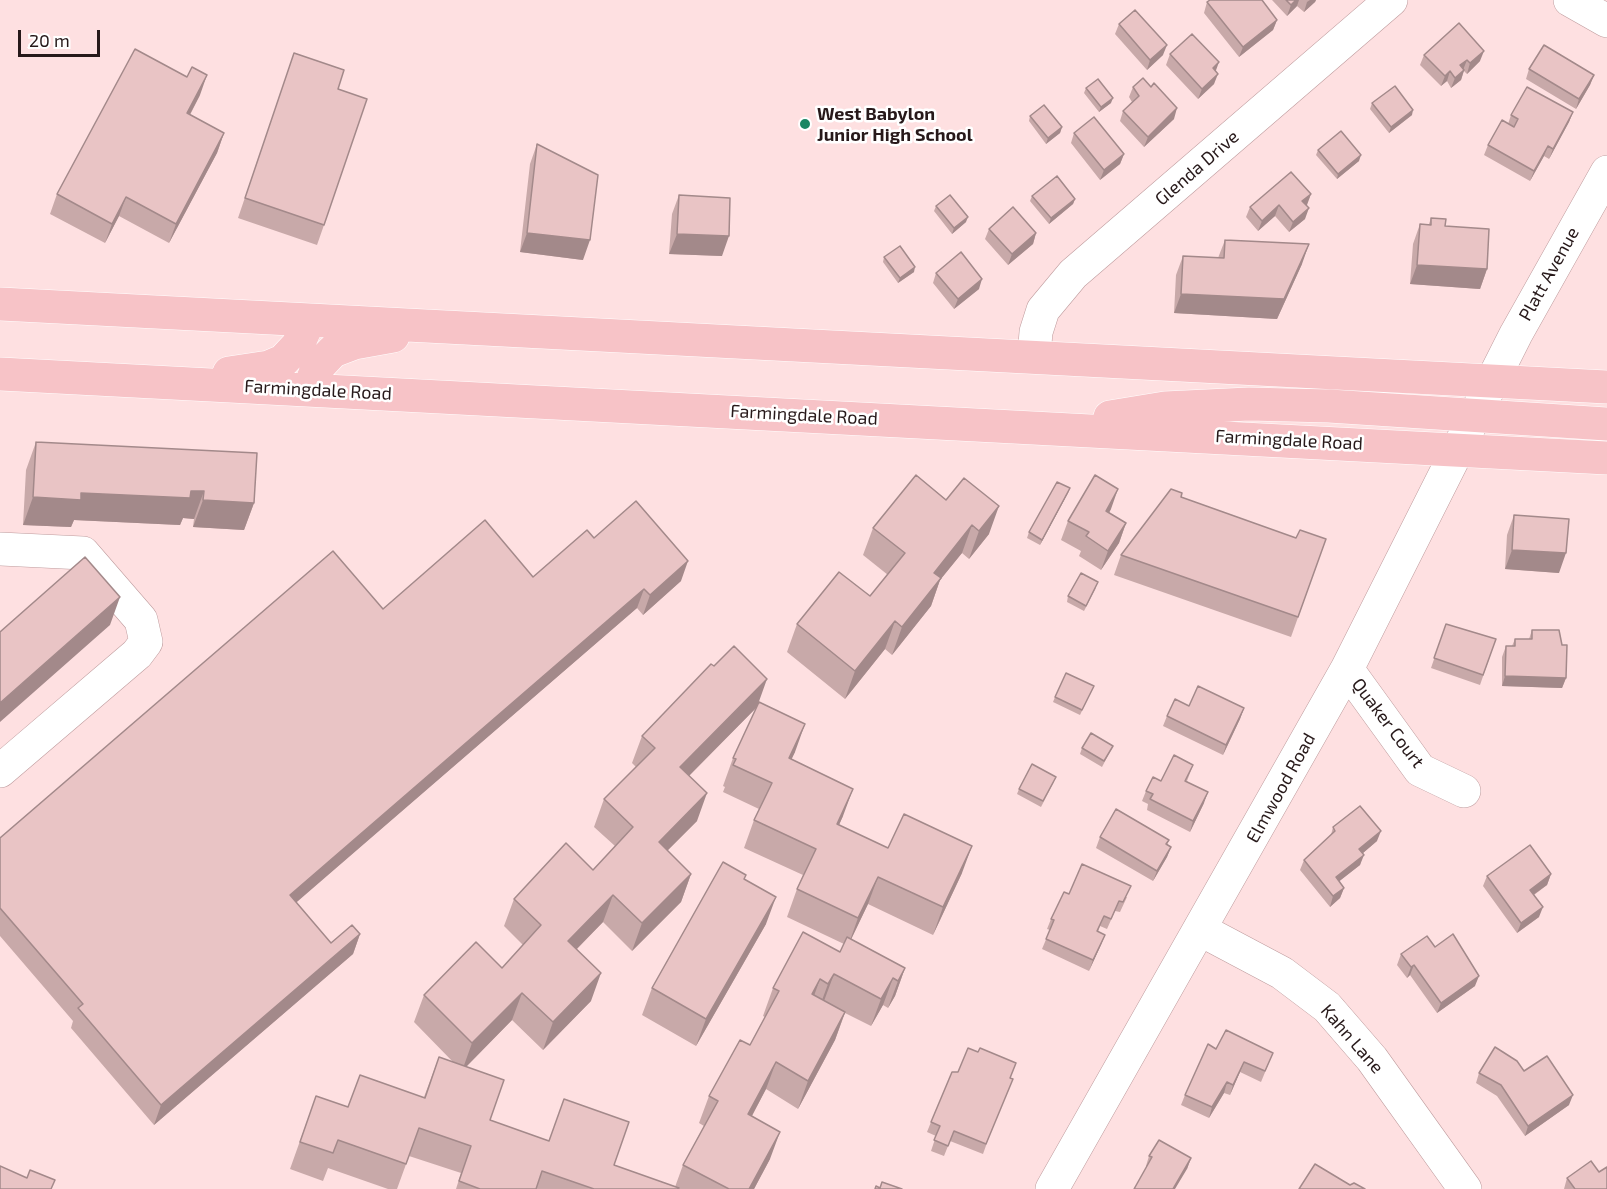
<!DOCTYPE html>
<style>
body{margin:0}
#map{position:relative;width:1607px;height:1189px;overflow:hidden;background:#fee0e1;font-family:"Exo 2",sans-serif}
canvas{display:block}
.scale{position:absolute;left:18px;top:30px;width:82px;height:27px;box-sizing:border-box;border:3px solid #27191a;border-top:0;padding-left:8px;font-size:18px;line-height:21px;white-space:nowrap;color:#27191a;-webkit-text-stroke:4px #fff;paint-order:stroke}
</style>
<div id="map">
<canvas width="1607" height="1189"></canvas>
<div class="scale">20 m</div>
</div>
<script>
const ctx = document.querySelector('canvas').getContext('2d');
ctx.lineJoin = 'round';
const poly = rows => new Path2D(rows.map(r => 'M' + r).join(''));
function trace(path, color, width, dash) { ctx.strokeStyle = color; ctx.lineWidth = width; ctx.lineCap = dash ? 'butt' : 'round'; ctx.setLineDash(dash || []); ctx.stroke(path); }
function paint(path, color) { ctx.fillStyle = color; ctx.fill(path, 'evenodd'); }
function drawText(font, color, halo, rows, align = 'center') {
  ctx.font = font + ' "Exo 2",sans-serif'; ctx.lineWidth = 5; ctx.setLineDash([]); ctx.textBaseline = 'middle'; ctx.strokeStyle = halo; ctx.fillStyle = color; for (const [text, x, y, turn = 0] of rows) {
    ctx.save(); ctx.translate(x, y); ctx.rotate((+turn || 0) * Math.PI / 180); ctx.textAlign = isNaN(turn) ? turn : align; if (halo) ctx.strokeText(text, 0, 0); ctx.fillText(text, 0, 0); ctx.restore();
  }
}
const minor = poly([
 [1570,0,1607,21],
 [1034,356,1036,332,1043,310,1073,274,1391,0],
 [0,549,83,553,141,620,146,642,137,654,0,771],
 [1347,669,1420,770,1464,791],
 [1201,930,1282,973,1327,1007,1372,1059,1465,1189],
 [1052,1189,1347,669,1516,334,1607,172]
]);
const primary = poly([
 [0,304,1607,387],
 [229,373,269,367,283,361,298,345,309,320],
 [0,374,1607,458],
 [309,389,317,368,333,351,354,343,393,336],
 [1110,417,1165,408,1249,404,1329,406,1607,424]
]);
const wall = poly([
 [1272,0,1316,0,1315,2,1304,12,1297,6,1287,16],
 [1207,2,1277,20,1273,30,1239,57,1204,13],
 [1119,24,1163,55,1147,70,1115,34],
 [294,53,338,89,324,225,317,245,238,218],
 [1170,54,1216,71,1214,84,1198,99,1166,65],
 [1424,55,1480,61,1467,74,1464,71,1461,80,1451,88,1447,81,1441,86,1420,65],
 [1529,69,1594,75,1590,85,1576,109,1526,79],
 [1133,87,1151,87,1174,119,1144,147,1120,121,1123,111,1132,102,1129,97],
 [1086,88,1111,103,1099,112,1084,93],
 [200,95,190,115,224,133,217,153,169,243,119,216,105,243,50,214,57,194],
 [1372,103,1412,115,1389,133,1370,109],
 [1573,112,1569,122,1549,159,1544,156,1530,181,1484,155,1488,145,1508,124,1511,115],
 [1030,116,1062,127,1060,133,1046,144,1029,121],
 [1074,133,1124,154,1120,164,1100,180,1071,143],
 [537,144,583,260,520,252,530,164],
 [1318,150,1359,161,1337,179,1316,155],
 [1311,194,1306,205,1305,219,1289,232,1275,216,1258,231,1246,217,1250,207],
 [679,195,722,256,669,254,672,214],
 [1032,196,1075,199,1073,204,1049,224,1030,201],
 [936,206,966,222,952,234,934,211],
 [1431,218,1445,226,1487,269,1480,289,1410,284,1413,244,1420,224,1429,224],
 [989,229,1036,233,1033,244,1008,265,985,239],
 [1225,240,1302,264,1277,319,1174,313,1176,275,1183,256,1218,258],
 [884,257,914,272,898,283,883,262],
 [936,273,979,289,954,309,933,283],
 [36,442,254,503,244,530,193,527,194,519,183,518,180,525,74,520,71,527,23,525,26,470],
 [916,475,989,534,969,559,962,553,940,580,931,606,892,655,885,649,845,699,787,652,797,624,870,596,888,575,863,555,873,528],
 [1070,488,1068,493,1040,545,1027,538,1029,532],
 [1181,497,1296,538,1326,539,1291,637,1114,575,1121,555],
 [1111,509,1109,513,1126,523,1119,543,1101,570,1079,556,1081,551,1061,540,1068,521],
 [1514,515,1559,573,1505,569,1507,535],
 [594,538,681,581,643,615,637,608,296,902,331,943,360,934,353,954,154,1125,71,1028,73,1021,0,936,0,838,533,577],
 [1096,588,1084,611,1067,602,1068,596],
 [1446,624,1496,639,1480,685,1431,668],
 [1532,630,1566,678,1562,688,1502,686,1502,657,1506,646,1512,646,1515,639,1529,639],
 [1094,686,1080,715,1053,702,1055,697],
 [758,706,795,752,791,759,843,816,839,825,888,848,962,873,933,935,868,904,851,939,905,968,895,996,888,1008,883,1005,871,1026,845,1013,835,1040,798,1109,766,1089,752,1116,770,1159,754,1189,456,1189,461,1173,409,1156,397,1189,388,1189,328,1168,323,1181,290,1169,316,1096,348,1107,424,1097,439,1057,454,1063,414,1022,424,995,502,968,523,945,504,926,514,899,593,870,615,846,594,827,604,799,636,767,632,763,642,736],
 [757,707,733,758,723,786,725,787,723,792,759,809,754,820,744,848,803,875,797,889,787,917,844,944,840,952,773,988,763,1016,765,1017,750,1045,709,1096,699,1123,704,1126,683,1165,675,1187,490,1120,466,1067,512,1020,543,1050,591,1001,577,949,603,922,632,951,681,902,691,874,667,851,697,821,689,776],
 [1244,708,1240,719,1223,755,1163,726,1167,716],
 [1113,746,1102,767,1080,754,1082,748],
 [1193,765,1187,781,1204,803,1190,832,1147,810,1148,804,1142,801,1146,791,1161,781],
 [1054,782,1041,807,1017,794,1019,789],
 [1333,827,1377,841,1363,853,1360,865,1339,881,1344,888,1340,898,1330,907,1300,870,1304,860,1331,835],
 [1100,837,1169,840,1167,845,1171,847,1167,857,1153,881,1096,848],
 [1551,874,1547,885,1534,895,1539,917,1517,933,1483,886,1487,876],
 [745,879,766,924,696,1046,642,1015,652,988],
 [1069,894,1127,897,1120,912,1115,911,1107,929,1100,926,1098,932,1105,935,1089,971,1042,949,1050,930,1047,929,1051,919],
 [1401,954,1475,986,1437,1013,1410,975,1407,978,1397,965],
 [1216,1049,1273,1053,1261,1082,1240,1072,1230,1095,1224,1093,1209,1118,1181,1105,1185,1095],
 [1524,1071,1569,1105,1525,1136,1497,1096,1476,1083,1479,1073],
 [1010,1078,983,1154,950,1141,944,1156,931,1151,936,1136,927,1132,931,1122],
 [1149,1156,1191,1158,1187,1169,1147,1167,1146,1166],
 [1567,1178,1607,1189,1564,1189]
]);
const shadedWall = poly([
 [1296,0,1299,0,1297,6,1287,16,1291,5],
 [1310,0,1316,0,1315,2,1304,12,1307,2],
 [1277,20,1273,30,1239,57,1243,47],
 [1167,45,1163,55,1147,70,1150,60],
 [1484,51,1480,61,1467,74,1470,63],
 [1467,60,1463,70,1460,65],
 [1219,62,1215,73,1213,68],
 [1464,70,1461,80,1451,88,1455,78],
 [1450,71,1447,81,1441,86,1445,76],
 [1218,74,1214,84,1198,99,1202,89],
 [207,75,200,95,180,133,187,113],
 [1594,75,1590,85,1576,109,1579,99],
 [1113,98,1111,103,1099,112,1101,107],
 [1177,108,1174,119,1144,147,1148,137],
 [1413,110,1412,115,1389,133,1391,127],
 [1573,112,1569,122,1549,159,1553,149],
 [1062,127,1060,133,1046,144,1048,138],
 [224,133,217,153,169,243,176,224],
 [1548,146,1544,156,1530,181,1534,171],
 [1124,154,1120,164,1100,180,1104,170],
 [1361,155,1359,161,1337,179,1338,174],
 [1311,194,1307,205,1299,211,1302,201],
 [126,197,119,216,105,243,112,224],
 [1075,199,1073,204,1049,224,1051,218],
 [1279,205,1275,216,1258,231,1262,221],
 [1309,208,1305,219,1289,232,1293,222],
 [968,217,966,222,952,234,954,228],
 [527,233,590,240,583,260,520,252],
 [1036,233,1033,244,1008,265,1012,254],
 [677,234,729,236,722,256,669,254],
 [1309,244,1302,264,1277,319,1174,313,1181,294],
 [1417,265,1487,269,1480,289,1410,284],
 [915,267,914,272,898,283,900,278],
 [982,279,979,289,954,309,958,299],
 [1070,488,1068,493,1040,545,1042,540],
 [1118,489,1111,509,1099,530,1106,511],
 [191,491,204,491,194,519,183,518,180,525,74,520,71,527,23,525,33,497,81,493],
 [203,500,254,503,244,530,193,527],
 [999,506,989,534,969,559,979,531],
 [1126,523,1119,543,1101,570,1108,551],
 [972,525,962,553,940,580,931,606,892,655,902,627,934,573],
 [1512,550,1566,553,1559,573,1505,569],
 [688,561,681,581,643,615,650,595],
 [644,589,637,608,283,914,290,895],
 [120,597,110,625,0,722,0,703],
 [895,621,885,649,845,699,855,671],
 [1505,676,1566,678,1562,688,1502,686],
 [767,679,757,707,670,795,680,767],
 [1244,708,1240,719,1223,755,1226,745],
 [805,724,795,752,779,786,789,758],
 [853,789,843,816,827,851,837,824],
 [1208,792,1204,803,1190,832,1193,821],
 [707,793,697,821,649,869,659,842],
 [1381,831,1377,841,1356,859,1359,849],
 [972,846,962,873,933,935,943,907],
 [1171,847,1167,857,1153,881,1157,871],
 [1364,855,1360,865,1332,887,1336,877],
 [691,874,681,902,632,951,642,923],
 [1551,874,1547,885,1526,900,1530,890],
 [878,877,868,904,848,946,858,918],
 [1344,888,1340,898,1330,907,1333,896],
 [613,895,603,922,558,968,568,941],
 [776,897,766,924,696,1046,706,1019],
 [1543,907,1539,917,1517,933,1521,923],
 [360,934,353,954,154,1125,161,1105],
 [1105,935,1101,945,1089,971,1093,960],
 [1414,965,1410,975,1407,978,1411,967],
 [905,968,895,996,888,1008,898,981],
 [601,973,591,1001,543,1050,553,1022],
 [834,974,824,1001,818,1011,828,984],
 [1479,976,1475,986,1437,1013,1441,1003],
 [893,978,883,1005,871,1026,881,999],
 [820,979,810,1007,812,994],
 [522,993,512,1020,462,1071,472,1043],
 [845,1012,835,1040,798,1109,808,1081],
 [776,1062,766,1089,738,1142,748,1114],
 [1244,1062,1240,1072,1230,1095,1233,1085],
 [1227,1082,1224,1093,1209,1118,1212,1107],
 [1573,1095,1569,1105,1525,1136,1528,1126],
 [780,1132,770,1159,754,1189,749,1189],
 [1191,1158,1187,1169,1175,1189,1173,1189]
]);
const building = poly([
 [1210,0,1262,0,1277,20,1243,47,1207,2,1210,0],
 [1286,0,1296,0,1291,5,1286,0],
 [1135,10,1167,45,1150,60,1119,24,1135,10],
 [1459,23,1484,51,1470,63,1467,60,1460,65,1464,70,1455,78,1450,71,1445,76,1424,55,1459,23],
 [1192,34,1219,62,1213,68,1218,74,1202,89,1170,54,1192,34],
 [1544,45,1594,75,1579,99,1529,69,1544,45],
 [135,49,187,77,192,67,207,75,187,113,224,133,176,224,126,197,112,224,57,194,135,49],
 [294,53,344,70,338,89,367,99,324,225,245,198,294,53],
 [1143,78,1151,87,1154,83,1177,108,1148,137,1123,111,1139,96,1133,87,1143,78],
 [1098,79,1113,98,1101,107,1086,88,1098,79],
 [1395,86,1413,110,1391,127,1372,103,1395,86],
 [1527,87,1573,112,1553,149,1548,146,1534,171,1488,145,1502,120,1514,127,1518,119,1511,115,1527,87],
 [1044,105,1062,127,1048,138,1030,116,1044,105],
 [1094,117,1124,154,1104,170,1074,133,1094,117],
 [1341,131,1361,155,1338,174,1318,150,1341,131],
 [537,144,598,175,590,240,527,233,537,144],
 [1291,172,1311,194,1302,201,1309,208,1293,222,1279,205,1262,221,1250,207,1291,172],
 [1057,176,1075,199,1051,218,1032,196,1057,176],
 [679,195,730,198,729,236,677,234,679,195],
 [950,195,968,217,954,228,936,206,950,195],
 [1013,207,1036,233,1012,254,989,229,1013,207],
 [1431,218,1446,219,1445,226,1489,229,1487,269,1417,265,1420,224,1431,225,1431,218],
 [1225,240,1309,244,1284,299,1181,294,1183,256,1224,258,1225,240],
 [900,246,915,267,900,278,884,257,900,246],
 [961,252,982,279,958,299,936,273,961,252],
 [36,442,257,453,254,503,203,500,204,491,191,491,190,498,81,493,81,500,33,497,36,442],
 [916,475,946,500,964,478,999,506,979,531,972,525,934,573,941,578,902,627,895,621,855,671,797,624,839,572,870,596,905,553,873,528,916,475],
 [1095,475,1118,489,1106,511,1126,523,1108,551,1086,536,1089,532,1068,521,1095,475],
 [1057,482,1070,488,1042,540,1029,532,1057,482],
 [1171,489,1182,493,1181,497,1296,538,1300,530,1326,539,1298,617,1121,555,1171,489],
 [636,501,688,561,650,595,644,589,290,895,331,943,352,925,360,934,161,1105,78,1008,83,1004,0,908,0,838,333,551,383,609,485,520,533,577,587,530,594,538,636,501],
 [1514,515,1569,519,1566,553,1512,550,1514,515],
 [85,557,120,597,0,703,0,632,85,557],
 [1081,573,1098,582,1086,606,1068,596,1081,573],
 [1446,624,1496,639,1483,675,1434,658,1446,624],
 [1532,630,1559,630,1562,645,1567,645,1566,678,1505,676,1506,646,1515,646,1515,639,1532,639,1532,630],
 [734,646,767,679,680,767,707,793,659,842,691,874,642,923,613,895,568,941,601,973,553,1022,522,993,472,1043,424,995,476,942,502,968,541,925,514,899,566,843,593,870,633,827,604,799,655,748,642,736,711,664,714,666,734,646],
 [1066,673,1094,686,1082,710,1055,697,1066,673],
 [1198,686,1244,708,1226,745,1167,716,1175,699,1189,706,1198,686],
 [759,702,805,724,789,758,853,789,837,824,888,848,904,814,972,846,943,907,878,877,858,918,797,889,816,849,754,820,772,783,733,765,736,759,733,758,759,702],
 [1091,733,1113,746,1104,761,1082,748,1091,733],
 [1174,755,1193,765,1185,781,1208,792,1193,821,1150,799,1153,794,1146,791,1153,777,1161,781,1174,755],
 [1032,764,1056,777,1043,801,1019,789,1032,764],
 [1360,806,1381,831,1359,849,1364,855,1336,877,1344,888,1333,896,1304,860,1335,831,1333,827,1360,806],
 [1116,809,1169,840,1166,844,1171,847,1157,871,1100,837,1116,809],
 [1530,845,1551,874,1530,890,1543,907,1521,923,1487,876,1530,845],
 [723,862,746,875,744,879,776,897,706,1019,652,988,723,862],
 [1082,864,1131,886,1123,902,1119,901,1111,919,1104,916,1097,931,1105,935,1093,960,1046,939,1054,920,1051,919,1064,892,1069,894,1082,864],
 [803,932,840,952,847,937,905,968,898,981,893,978,881,999,834,974,828,984,820,979,812,994,845,1012,808,1081,776,1062,748,1114,780,1132,749,1189,729,1189,683,1165,718,1101,709,1096,740,1040,750,1045,779,991,773,988,803,932],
 [1453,934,1479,976,1441,1003,1414,965,1411,967,1401,954,1427,936,1435,947,1453,934],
 [1226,1030,1273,1053,1265,1071,1244,1062,1233,1085,1227,1082,1212,1107,1185,1095,1208,1044,1216,1049,1226,1030],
 [1495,1047,1517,1061,1524,1071,1547,1056,1573,1095,1528,1126,1501,1085,1479,1073,1495,1047],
 [968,1048,978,1052,980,1048,1016,1063,1010,1078,1013,1079,986,1144,954,1131,948,1146,934,1140,940,1126,931,1122,952,1072,958,1072,968,1048],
 [439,1057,504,1080,490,1120,549,1141,564,1099,629,1122,614,1165,679,1188,678,1189,594,1189,542,1171,536,1189,480,1189,459,1181,471,1146,419,1128,406,1164,338,1140,333,1153,300,1142,316,1096,348,1107,360,1075,425,1098,439,1057],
 [1159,1140,1191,1158,1173,1189,1134,1189,1152,1157,1149,1156,1159,1140],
 [1591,1161,1599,1172,1607,1167,1607,1189,1575,1189,1567,1178,1591,1161],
 [1315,1164,1350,1185,1354,1183,1365,1189,1299,1189,1315,1164],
 [0,1166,27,1178,30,1170,55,1180,51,1189,0,1189,0,1166],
 [882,1182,902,1189,875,1189,876,1186,880,1188,882,1182]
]);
const markers = [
 [805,124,6,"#1a8663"]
];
const poiNames = [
 ["West Babylon",817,114],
 ["Junior High School",817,135]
];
const streetNames = [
 ["Glenda Drive",1197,168,-41],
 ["Platt Avenue",1549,274,-61],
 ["Farmingdale Road",318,390,3],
 ["Farmingdale Road",804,415,3],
 ["Farmingdale Road",1289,440,3],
 ["Quaker Court",1388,723,53],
 ["Elmwood Road",1281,788,-61],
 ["Kahn Lane",1352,1039,49]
];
trace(minor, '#be9b9d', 34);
trace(primary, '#fff', 34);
trace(minor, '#fff', 33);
trace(primary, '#f7c3c7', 33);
paint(wall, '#c8a9a9');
paint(shadedWall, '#a3898a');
paint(building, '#e9c4c5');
trace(building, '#a3898a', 1.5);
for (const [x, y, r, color] of markers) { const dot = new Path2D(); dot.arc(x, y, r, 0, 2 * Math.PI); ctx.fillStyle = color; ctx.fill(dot); trace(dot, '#fff', 2); }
drawText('bold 18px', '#27191a', '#fff', poiNames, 'left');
drawText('18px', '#27191a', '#fff', streetNames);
</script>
